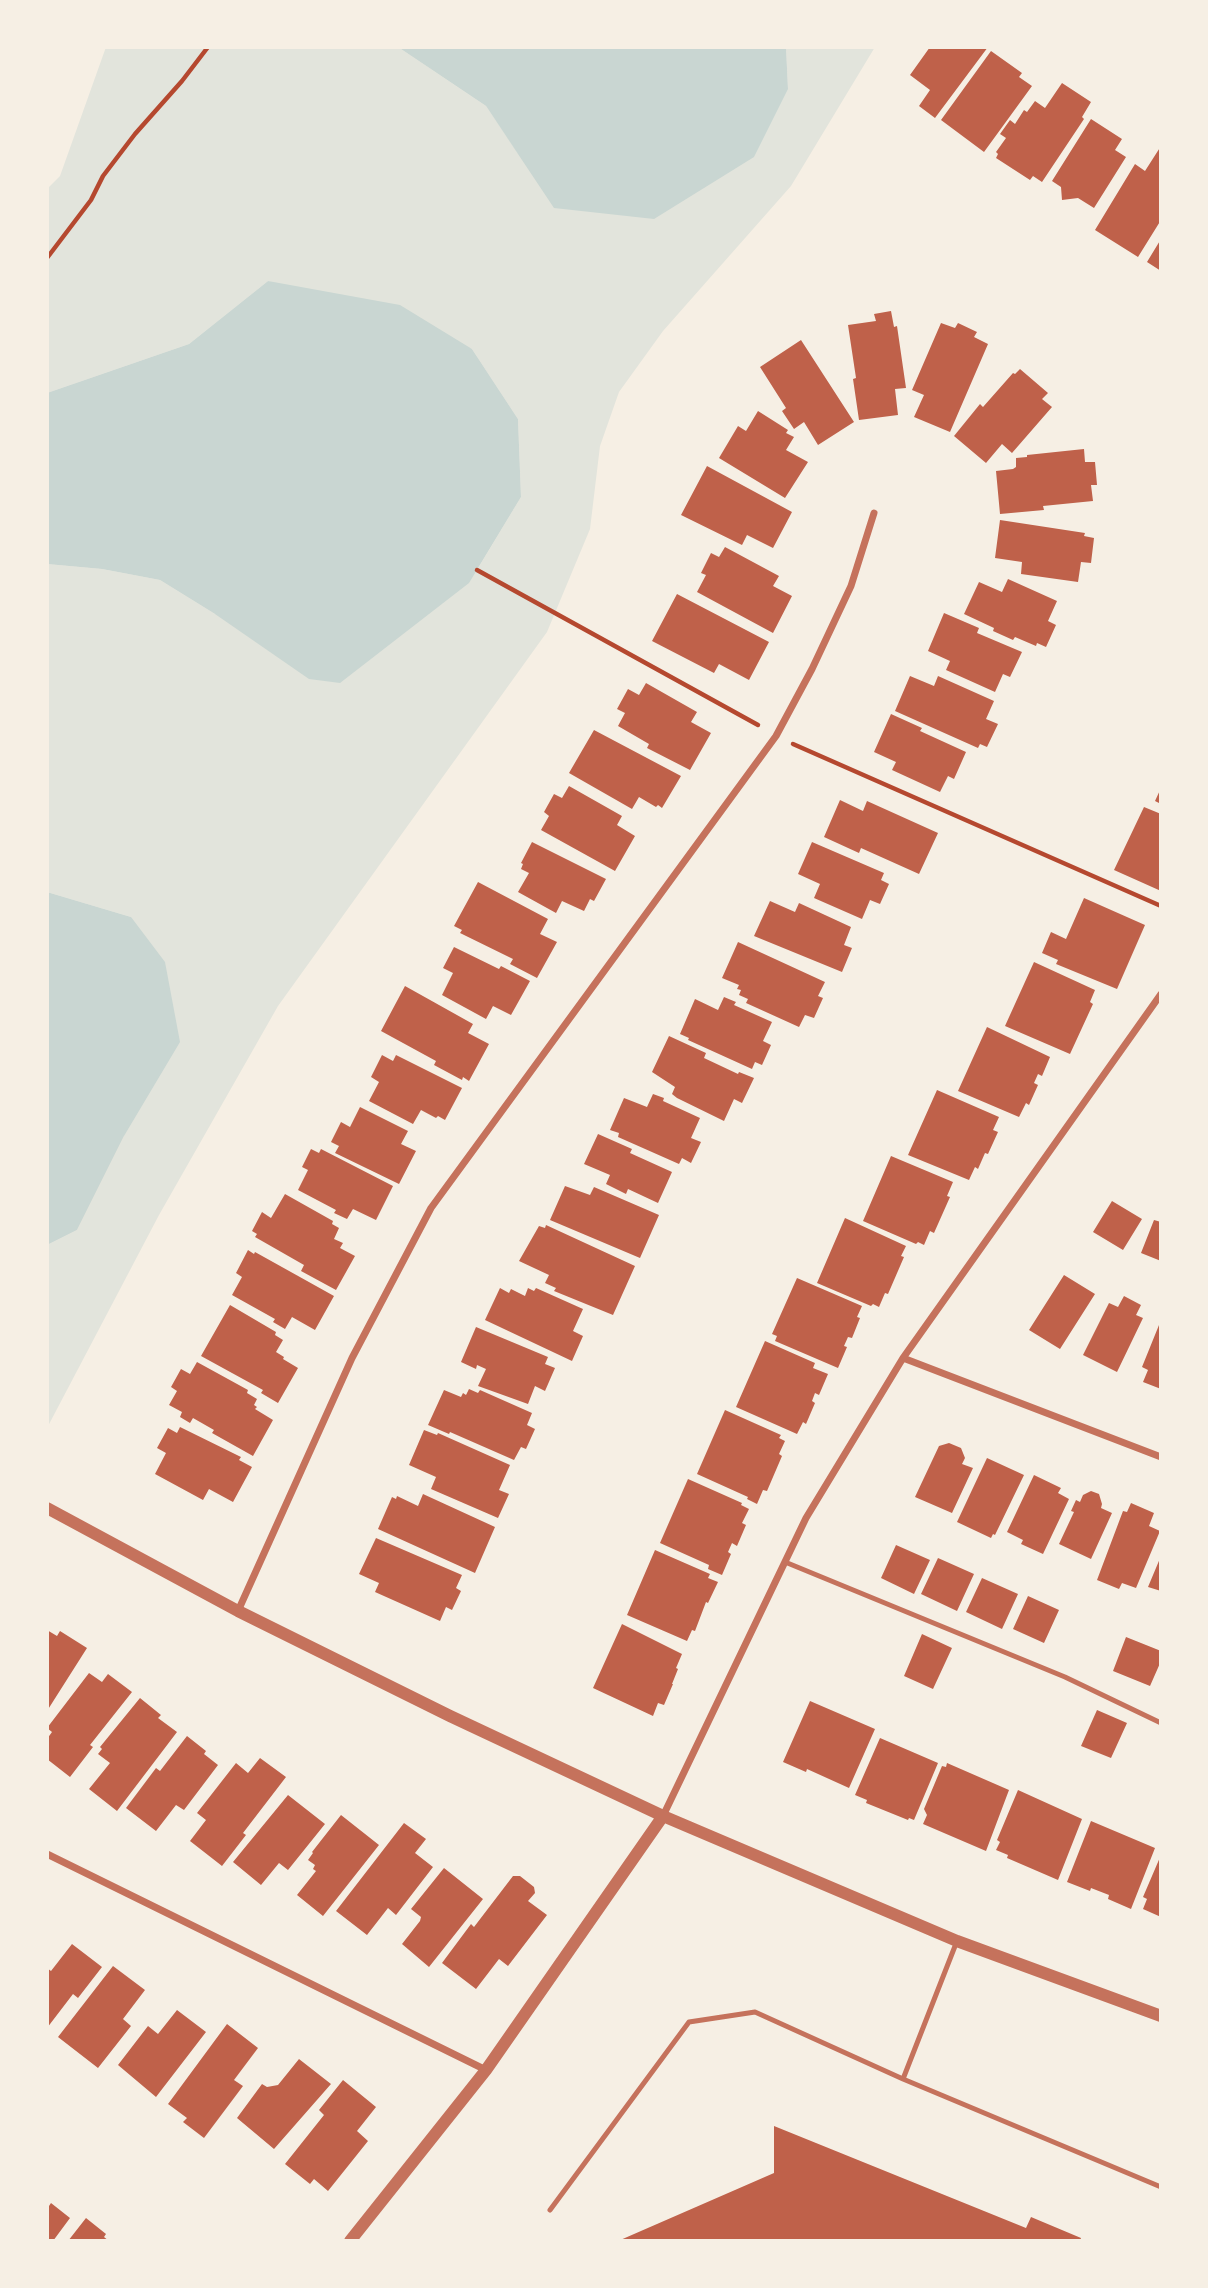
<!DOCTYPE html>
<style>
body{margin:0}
#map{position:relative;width:1208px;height:2288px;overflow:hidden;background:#f6efe4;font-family:"Alegreya Sans",sans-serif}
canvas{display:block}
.frame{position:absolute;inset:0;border:49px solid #f6efe4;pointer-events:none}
</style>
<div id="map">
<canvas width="1208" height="2288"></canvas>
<div class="frame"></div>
</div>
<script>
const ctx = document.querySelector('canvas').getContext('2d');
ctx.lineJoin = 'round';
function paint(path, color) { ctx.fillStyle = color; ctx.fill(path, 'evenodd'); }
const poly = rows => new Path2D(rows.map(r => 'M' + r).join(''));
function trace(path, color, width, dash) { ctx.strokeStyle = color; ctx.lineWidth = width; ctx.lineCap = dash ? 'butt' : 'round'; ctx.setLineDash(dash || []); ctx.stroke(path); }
const green = poly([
 [106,47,398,47,486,106,518,153,788,89,786,47,875,47,791,186,663,331,619,392,600,446,590,529,547,632,278,1006,159,1215,47,1428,47,1245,77,1230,124,1136,131,917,47,892,47,564,102,569,160,580,215,614,477,570,521,497,518,419,472,349,268,281,189,344,47,393,47,189,60,176]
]);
const water = poly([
 [398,47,786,47,788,89,754,157,654,219,554,208,486,106],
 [268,281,400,305,472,349,518,419,521,497,469,583,340,683,309,679,215,614,160,580,102,569,47,564,47,393,189,344],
 [47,892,131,917,165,962,180,1042,124,1136,77,1230,47,1245]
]);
const building = poly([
 [930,47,988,47,935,118,919,106,930,90,910,75],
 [991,51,1022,73,1019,77,1032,86,984,152,941,120],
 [1062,83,1091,102,1082,117,1084,119,1042,182,1033,176,1030,180,996,158,998,154,996,152,1006,138,1000,134,1010,120,1015,124,1024,110,1027,112,1035,101,1045,108],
 [1091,119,1122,139,1115,150,1126,157,1094,208,1078,198,1062,200,1061,187,1052,181],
 [1161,146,1161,220,1138,257,1095,230,1135,164,1145,171],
 [1161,239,1161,271,1147,262],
 [891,311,894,327,897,326,906,388,895,389,898,415,859,420,853,379,856,378,848,325,876,321,874,314],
 [941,323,955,328,958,323,977,332,974,337,988,344,950,432,914,417,924,395,912,390],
 [801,340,854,422,818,445,804,422,794,429,782,411,786,408,760,367],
 [1020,369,1048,393,1042,399,1052,407,1012,453,1002,444,986,463,954,436,980,404,983,407,1013,373,1015,374],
 [758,411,788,430,786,433,794,437,786,450,808,462,785,498,719,458,738,426,746,431],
 [1084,449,1085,462,1095,462,1097,485,1091,485,1093,501,1043,506,1044,510,1000,514,996,471,1013,469,1016,467,1016,458,1027,457,1027,455],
 [707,466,792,512,773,548,747,535,742,545,681,515],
 [1000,520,1085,533,1084,536,1094,538,1091,563,1081,562,1078,582,1021,574,1022,562,995,558],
 [725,547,779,576,773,586,792,596,773,633,697,592,706,575,701,573,711,553,719,557],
 [1008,579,1057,601,1048,621,1056,625,1046,647,1037,643,1036,646,1015,637,1013,640,993,631,994,628,964,614,979,582,1002,592],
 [677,594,769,642,749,680,719,664,714,673,652,641],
 [944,613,979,628,977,633,1022,652,1010,677,1003,674,995,692,946,670,950,661,928,651],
 [910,676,934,686,938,676,994,701,986,719,998,724,987,747,980,744,978,748,895,711],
 [646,683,697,712,691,722,711,733,690,770,647,748,649,744,618,726,625,713,617,709,628,689,639,695],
 [891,714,922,728,920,731,966,752,954,779,948,776,940,792,892,770,896,762,874,752],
 [594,730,681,776,662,808,658,805,656,807,639,797,632,809,569,773],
 [569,786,622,816,617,825,635,836,615,871,541,830,549,816,544,812,554,794,562,798],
 [1161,788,1161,804,1155,801],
 [840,800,863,811,867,801,938,833,919,874,861,848,859,853,824,837],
 [1144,807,1161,814,1161,891,1114,870],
 [532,842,606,879,594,901,590,899,584,911,562,901,556,913,518,892,529,873,521,869,523,864,521,863],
 [812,842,884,873,881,880,889,884,880,904,870,900,862,919,814,898,820,884,798,874],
 [478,882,548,919,540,934,557,942,537,978,510,964,513,959,460,933,462,930,454,926],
 [1084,898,1145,925,1117,989,1056,964,1058,960,1042,953,1051,932,1066,939],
 [770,901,795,912,799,903,851,927,844,945,852,948,842,972,754,936],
 [738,942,825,982,818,996,823,998,814,1018,805,1015,799,1027,746,1003,748,999,739,995,741,990,737,989,739,985,722,978],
 [454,947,499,969,501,966,530,981,511,1015,493,1006,486,1019,442,995,453,973,443,968],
 [1034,962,1095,990,1090,1002,1093,1004,1070,1054,1005,1026],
 [405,986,473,1024,468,1033,489,1044,469,1081,463,1077,462,1080,434,1065,436,1061,381,1031],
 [724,997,736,1002,734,1005,772,1022,763,1041,771,1045,762,1065,755,1062,752,1069,688,1040,689,1038,680,1034,695,999,718,1010],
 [987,1027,1050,1057,1042,1076,1038,1074,1034,1083,1038,1085,1029,1105,1026,1103,1019,1117,958,1091],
 [669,1036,706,1053,704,1058,738,1074,739,1072,754,1078,742,1103,734,1099,724,1121,677,1098,672,1094,675,1087,652,1072],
 [382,1055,393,1061,396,1055,462,1088,445,1120,438,1116,436,1118,421,1110,413,1124,369,1101,379,1082,371,1077],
 [937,1090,999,1117,993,1130,998,1132,988,1154,985,1153,978,1169,975,1167,969,1180,908,1155],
 [653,1094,664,1098,663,1101,700,1118,691,1138,701,1142,691,1163,682,1158,679,1164,618,1137,619,1133,610,1130,624,1098,647,1107],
 [360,1107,408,1131,401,1144,416,1151,399,1184,335,1153,339,1146,331,1142,341,1122,350,1127],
 [598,1134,632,1149,630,1153,672,1172,658,1203,628,1189,626,1194,606,1184,610,1175,584,1164],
 [311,1149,319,1153,321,1149,393,1186,376,1220,353,1209,347,1219,334,1213,336,1210,298,1190,308,1170,302,1167],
 [891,1156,953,1182,947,1196,950,1197,934,1233,930,1231,924,1245,918,1242,916,1244,863,1221],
 [565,1186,590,1195,594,1187,659,1215,640,1258,550,1220],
 [285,1194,333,1221,332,1224,339,1228,334,1239,343,1243,340,1248,355,1256,336,1290,301,1271,304,1265,255,1237,257,1234,252,1231,262,1212,271,1218],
 [1112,1201,1142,1219,1123,1250,1093,1232],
 [845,1218,906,1246,901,1256,904,1257,888,1294,885,1293,879,1307,873,1304,871,1306,817,1283],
 [1154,1220,1161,1222,1161,1261,1141,1253],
 [546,1225,635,1266,613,1315,554,1291,556,1288,545,1283,549,1275,519,1261,539,1226,545,1228],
 [248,1250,254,1254,255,1252,334,1296,315,1330,292,1317,285,1329,273,1322,275,1319,232,1295,242,1277,236,1273],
 [1064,1275,1095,1294,1060,1349,1029,1330],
 [797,1278,862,1306,857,1317,860,1318,852,1338,848,1337,844,1346,847,1347,838,1368,775,1341,777,1336,772,1334],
 [500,1288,509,1293,511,1289,525,1296,528,1288,534,1291,536,1288,583,1309,573,1331,583,1336,572,1361,485,1320],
 [1124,1296,1141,1305,1136,1315,1143,1318,1117,1372,1083,1355,1109,1303,1118,1307],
 [230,1305,276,1332,275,1335,283,1340,276,1352,284,1357,283,1359,298,1368,278,1403,261,1393,263,1390,201,1356],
 [1159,1325,1161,1325,1161,1389,1143,1382,1148,1370,1142,1367],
 [476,1327,548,1357,545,1364,555,1368,545,1391,535,1386,528,1404,478,1386,486,1369,477,1365,476,1369,461,1362],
 [765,1341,815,1363,813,1368,828,1374,819,1395,815,1393,812,1401,815,1403,806,1424,803,1422,797,1434,736,1407],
 [197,1362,248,1390,247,1393,257,1399,254,1405,257,1407,255,1409,273,1420,253,1456,212,1433,214,1430,193,1418,190,1423,180,1417,182,1412,169,1405,177,1391,171,1387,181,1369,190,1374],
 [469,1389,478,1393,480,1390,532,1413,527,1425,535,1429,526,1449,521,1447,514,1460,450,1432,449,1434,428,1425,444,1390,461,1397,463,1393,466,1395],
 [725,1410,781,1435,779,1438,785,1441,779,1454,782,1456,767,1491,763,1490,757,1504,747,1499,748,1497,697,1474],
 [180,1427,241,1457,239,1460,252,1467,233,1502,209,1489,203,1500,155,1474,166,1453,157,1448,168,1428,177,1433],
 [424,1430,437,1435,438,1433,510,1465,499,1490,509,1494,498,1518,431,1489,436,1477,409,1465],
 [949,1443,961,1448,965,1458,962,1464,973,1468,952,1513,915,1497,939,1446],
 [987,1458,1024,1475,995,1535,993,1534,991,1538,957,1522],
 [1034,1475,1061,1488,1058,1493,1069,1499,1043,1554,1021,1544,1023,1540,1007,1532],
 [688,1479,742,1503,741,1505,749,1509,742,1523,746,1525,737,1546,732,1543,728,1552,731,1554,722,1575,708,1569,709,1565,660,1543],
 [1091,1491,1099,1494,1102,1504,1101,1508,1112,1513,1091,1559,1059,1544,1074,1512,1071,1511,1076,1500,1080,1502,1083,1495],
 [423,1494,495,1527,475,1573,378,1529,392,1497,396,1499,397,1496,418,1506],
 [1131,1503,1154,1513,1149,1526,1160,1531,1136,1588,1122,1583,1119,1589,1097,1580,1123,1511,1127,1512],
 [376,1538,462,1575,456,1588,461,1591,452,1610,446,1607,440,1621,375,1592,379,1583,359,1574],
 [896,1545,930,1560,914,1594,881,1578],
 [655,1550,710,1574,708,1578,718,1582,708,1603,706,1602,695,1631,692,1630,687,1641,627,1615],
 [1161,1556,1161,1591,1148,1587],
 [938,1558,974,1574,957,1611,921,1594],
 [982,1578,1018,1594,1002,1629,966,1612],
 [1028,1596,1059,1610,1044,1643,1013,1629],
 [622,1624,682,1654,676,1668,678,1669,672,1684,673,1684,664,1705,658,1703,653,1716,593,1688],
 [47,1630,57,1636,60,1631,87,1648,47,1711],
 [922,1634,952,1648,933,1689,904,1676],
 [1126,1637,1161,1651,1161,1661,1150,1686,1113,1671],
 [89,1673,102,1682,108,1674,132,1692,90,1745,93,1747,70,1777,47,1759,47,1739,52,1732,47,1728],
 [140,1698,161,1715,158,1718,177,1732,117,1811,89,1789,110,1763,98,1754,102,1749,100,1747],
 [810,1701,875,1729,849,1788,807,1769,806,1772,783,1762],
 [1097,1710,1127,1723,1111,1758,1081,1746],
 [187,1736,206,1751,204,1754,218,1765,184,1810,176,1805,156,1831,126,1808,156,1768,160,1771],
 [880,1738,938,1763,914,1820,909,1818,908,1820,866,1803,867,1800,855,1795],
 [260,1758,286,1777,243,1833,246,1835,222,1866,190,1841,206,1820,197,1813,236,1763,248,1773],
 [947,1763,1009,1790,986,1851,923,1824,927,1815,924,1809,942,1766,946,1767],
 [1018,1790,1082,1819,1058,1880,1007,1858,1008,1855,996,1850,1000,1842,997,1840],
 [288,1795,325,1824,288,1870,279,1863,261,1885,233,1862],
 [341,1815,379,1845,323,1916,297,1895,316,1871,313,1869,315,1865,308,1860,313,1853,312,1852],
 [1091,1821,1155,1848,1131,1909,1108,1899,1109,1895,1091,1888,1090,1891,1067,1882],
 [404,1823,426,1839,415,1853,433,1867,396,1915,388,1908,367,1935,336,1911],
 [1161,1855,1161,1917,1143,1909,1147,1899,1143,1897],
 [444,1868,483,1899,429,1967,402,1944,420,1921,421,1917,411,1909],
 [513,1876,520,1876,534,1887,535,1893,528,1901,547,1915,508,1966,499,1959,476,1989,442,1963,471,1924,474,1927],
 [72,1944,102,1967,78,1998,73,1994,47,2028,47,1968,51,1971],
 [113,1966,145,1990,123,2019,131,2026,98,2068,58,2037],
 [177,2010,206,2032,156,2097,118,2065,148,2026,158,2034],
 [227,2024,258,2048,234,2080,243,2086,204,2138,183,2122,187,2118,168,2104],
 [299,2059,331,2084,274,2149,237,2118,262,2084,267,2087,278,2085],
 [343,2080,376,2107,357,2131,368,2141,328,2191,314,2179,310,2184,285,2164,324,2115,319,2110],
 [774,2126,1026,2228,1031,2217,1081,2238,1080,2241,618,2241,774,2173],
 [51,2203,70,2218,53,2241,47,2241,47,2205,49,2206],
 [86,2218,106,2234,104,2237,109,2241,68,2241]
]);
const path = poly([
 [47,258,91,200,103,176,135,134,182,81,208,47],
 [477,570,758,725],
 [793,744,1161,906]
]);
const service = poly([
 [785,1562,1065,1677,1161,1723],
 [903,2079,1161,2187],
 [550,2210,689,2022,755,2012,903,2079,957,1941]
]);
const minor = poly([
 [903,1358,1161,1457],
 [238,1611,352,1358,431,1208,776,736,812,669,851,586,874,513],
 [663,1816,806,1518,903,1358,1161,994],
 [47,1854,486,2070]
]);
const tertiary = poly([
 [47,1508,238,1611,450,1716,663,1816,957,1941,1161,2016],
 [350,2241,486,2070,663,1816]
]);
paint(green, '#e2e4dc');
paint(water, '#c9d6d2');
paint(building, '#bf614a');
trace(path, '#b5482f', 4.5);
trace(service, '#c5725c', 5);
trace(minor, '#c5725c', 7);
trace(tertiary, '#c5725c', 12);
</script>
